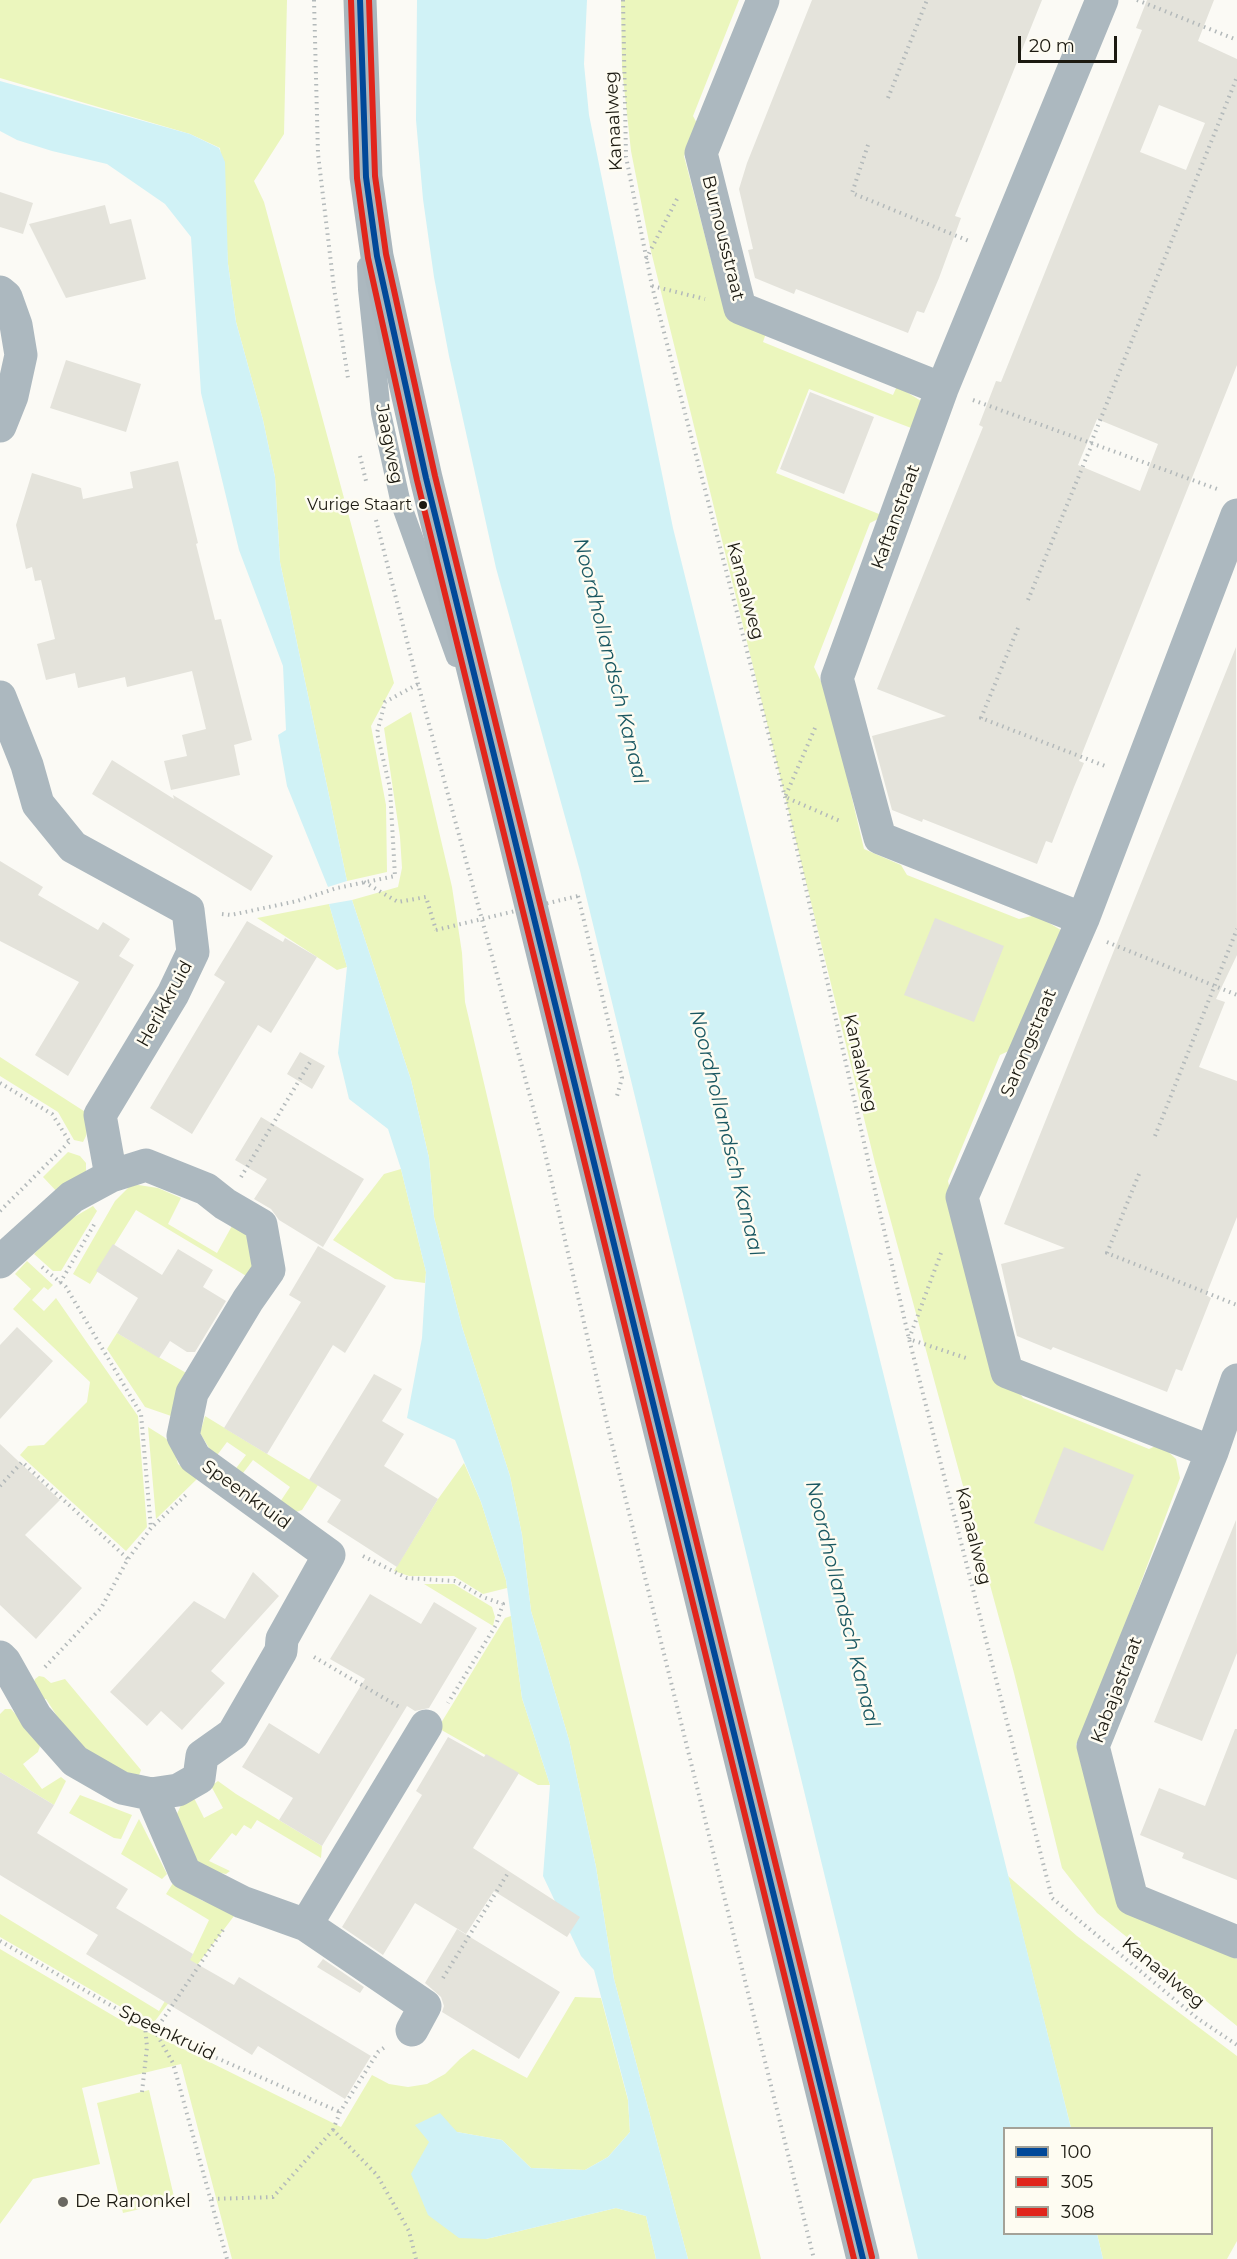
<!DOCTYPE html>
<style>
body{margin:0}
#map{position:relative;width:1237px;height:2259px;overflow:hidden;background:#fbfaf5;font-family:Montserrat,sans-serif}
canvas{display:block}
.legend{position:absolute;left:1003px;top:2127px;width:210px;height:108px;box-sizing:border-box;background:#fefcf2;border:2px solid #a4a298;margin:0;padding:8px 10px;list-style:none;font-size:18px;color:#1c1a11}
.legend li{display:flex;align-items:center;gap:12px;height:30px}
.legend b{width:30px;border:2px solid #a4a298}
.scale{position:absolute;left:1018px;top:36px;width:99px;height:27px;box-sizing:border-box;border:3px solid #1c1a11;border-top:0;padding-left:8px;font-size:18px;line-height:21px;white-space:nowrap;color:#1c1a11;-webkit-text-stroke:4px #fefcf2;paint-order:stroke}
</style>
<div id="map">
<canvas width="1237" height="2259"></canvas>
<ul class="legend">
<li><b style="height:8px;background:#004899"></b>100</li>
<li><b style="height:8px;background:#e1251b"></b>305</li>
<li><b style="height:8px;background:#e1251b"></b>308</li>
</ul>
<div class="scale">20 m</div>
</div>
<script>
const ctx = document.querySelector('canvas').getContext('2d');
ctx.lineJoin = 'round';
function paint(path, color) { ctx.fillStyle = color; ctx.fill(path, 'evenodd'); }
const poly = rows => new Path2D(rows.map(r => 'M' + r).join(''));
function trace(path, color, width, dash) { ctx.strokeStyle = color; ctx.lineWidth = width; ctx.lineCap = dash ? 'butt' : 'round'; ctx.setLineDash(dash || []); ctx.stroke(path); }
function drawText(font, color, halo, rows, align = 'center') {
  ctx.font = font + ' Montserrat,sans-serif'; ctx.lineWidth = 5; ctx.setLineDash([]); ctx.textBaseline = 'middle'; ctx.strokeStyle = halo; ctx.fillStyle = color; for (const [text, x, y, turn = 0] of rows) {
    ctx.save(); ctx.translate(x, y); ctx.rotate((+turn || 0) * Math.PI / 180); ctx.textAlign = isNaN(turn) ? turn : align; if (halo) ctx.strokeText(text, 0, 0); ctx.fillText(text, 0, 0); ctx.restore();
  }
}
const green = poly([
 [0,0,287,0,284,134,254,181,264,202,394,683,371,726,386,805,387,872,347,881,280,562,275,477,263,420,236,322,228,264,220,148,190,134,0,78],
 [621,0,739,0,693,116,699,127,684,156,723,305,766,333,763,342,893,395,897,386,921,401,919,431,809,389,776,473,884,516,870,523,814,667,828,696,864,849,901,865,907,875,1019,919,1036,915,1064,932,1013,1049,1000,1055,948,1181,962,1246,1015,1386,1023,1398,1149,1449,1160,1444,1176,1459,1180,1478,1087,1726,1076,1744,1117,1902,1162,1928,1237,1959,1237,2026,1097,1913,1062,1868,1014,1673,875,1163,650,247,631,151,622,68],
 [411,712,452,887,462,953,465,1002,723,2105,761,2259,688,2259,614,1979,596,1867,569,1740,531,1611,522,1535,510,1476,462,1327,434,1217,429,1158,411,1080,352,900,398,887,402,868,400,837,384,728],
 [329,904,347,967,337,970,257,918],
 [0,1057,90,1115,86,1136,83,1142,74,1140,58,1112,0,1076],
 [68,1152,80,1156,86,1163,86,1174,59,1194,43,1177],
 [401,1169,426,1272,425,1283,395,1279,333,1240,384,1174],
 [132,1184,158,1188,181,1198,168,1224,217,1253,233,1224,243,1231,253,1245,256,1264,248,1277,136,1210,90,1284,73,1274,115,1201],
 [93,1206,97,1211,61,1271,53,1271,34,1254,64,1223],
 [27,1261,53,1285,48,1290,44,1287,32,1300,44,1311,56,1298,138,1416,147,1527,126,1551,20,1455,28,1446,44,1445,87,1402,90,1382,13,1309,31,1289,15,1274],
 [117,1333,188,1374,177,1418,145,1407,107,1349],
 [205,1416,318,1485,302,1510,296,1512,278,1505,290,1487,253,1460,240,1477,234,1471,246,1455,227,1442,215,1458,200,1433],
 [148,1427,164,1437,173,1445,178,1464,197,1479,156,1519],
 [464,1463,481,1502,506,1580,507,1588,483,1594,454,1576,409,1576,394,1571,438,1499],
 [424,1584,454,1584,492,1607,495,1617,493,1626],
 [511,1616,522,1698,550,1785,538,1785,438,1728,505,1618],
 [39,1676,44,1677,51,1683,65,1679,141,1770,138,1778,113,1775,71,1738,46,1699,41,1699,33,1686,35,1679],
 [5,1709,11,1709,41,1743,38,1752,23,1764,42,1789,61,1777,66,1781,54,1805,0,1772,0,1714],
 [218,1781,236,1794,322,1846,321,1858,257,1820,251,1829,244,1825,236,1836,232,1833,209,1861,230,1871,226,1874,209,1871,196,1863,176,1816,182,1803,193,1796,204,1818,223,1808,211,1786],
 [80,1795,132,1815,121,1839,114,1838,69,1813],
 [139,1819,167,1874,162,1879,121,1854],
 [1008,1876,1077,1936,1237,2056,1237,2241,1227,2259,1103,2259,1097,2234,1212,2234,1212,2128,1071,2128],
 [173,1883,203,1901,227,1905,234,1916,152,2025,0,1937,0,1914,159,2011,193,1954,209,1920,166,1894],
 [0,1949,124,2022,161,2038,341,2127,372,2075,389,2084,408,2087,427,2084,445,2074,460,2059,473,2049,527,2078,575,1997,601,1998,628,2100,630,2132,608,2157,585,2170,531,2168,502,2140,457,2132,429,2142,486,2239,616,2208,646,2216,656,2259,232,2259,181,2064,82,2088,100,2164,33,2179,0,2224],
 [149,2090,175,2201,123,2213,97,2103]
]);
const water = poly([
 [417,0,587,0,584,64,589,115,673,528,1071,2128,1004,2128,1004,2234,1097,2234,1103,2259,918,2259,580,871,496,568,449,356,434,277,423,199,416,120],
 [0,81,190,134,219,148,225,162,228,264,236,322,263,420,275,477,280,562,347,881,328,887,287,786,278,735,286,730,283,666,239,550,201,393,191,237,165,204,107,164,52,151,17,140,0,131],
 [352,900,411,1080,429,1158,434,1217,462,1327,510,1476,522,1535,531,1611,569,1740,596,1867,614,1979,688,2259,656,2259,646,2216,616,2208,486,2239,459,2238,428,2215,411,2174,429,2142,415,2125,440,2113,457,2132,502,2140,531,2168,585,2170,608,2157,630,2132,628,2099,594,1970,581,1956,543,1876,550,1785,522,1698,506,1580,481,1502,455,1440,407,1418,422,1338,426,1272,401,1169,388,1129,349,1099,338,1053,347,967,329,904]
]);
const building = poly([
 [812,0,1042,0,955,216,961,218,939,278,924,313,917,311,908,333,796,289,794,294,755,278,748,250,753,249,739,189,747,163],
 [1147,0,1214,0,1198,41,1237,59,1237,365,1079,761,1084,763,1074,787,1052,843,1046,841,1037,864,923,819,922,822,892,810,872,736,946,716,877,689,983,427,979,425,996,381,1001,382,1142,30,1136,28],
 [1159,105,1205,123,1186,170,1140,152],
 [1097,419,1158,444,1140,491,1078,465],
 [0,192,33,203,23,234,0,227],
 [105,205,110,224,131,219,146,279,66,298,29,224],
 [66,360,141,384,126,432,50,408],
 [810,392,874,417,844,494,780,469],
 [178,461,198,543,196,544,215,620,221,619,252,740,234,745,240,775,171,790,164,761,187,756,182,735,206,729,192,671,127,687,125,677,78,688,75,673,46,680,37,644,55,639,41,580,35,581,32,567,26,569,16,525,32,473,81,488,83,499,133,488,130,472],
 [1236,647,1237,955,1216,999,1225,1002,1199,1067,1237,1081,1237,1217,1206,1295,1211,1298,1182,1371,1176,1369,1167,1392,1053,1347,1051,1350,1017,1336,1001,1264,1065,1248,1004,1224],
 [112,760,174,799,173,795,273,856,251,891,92,794],
 [0,861,43,887,38,895,98,930,103,922,130,939,119,956,134,965,68,1076,35,1055,79,982,0,941],
 [935,918,1004,946,974,1022,904,995],
 [247,921,283,942,285,938,317,957,271,1033,258,1025,192,1134,150,1108,225,982,214,975],
 [300,1052,325,1066,312,1089,287,1074],
 [261,1117,364,1179,323,1247,279,1220,271,1209,254,1199,267,1179,235,1160],
 [113,1244,162,1275,178,1249,213,1270,203,1287,226,1301,195,1352,187,1352,170,1341,159,1358,117,1333,138,1298,96,1271],
 [318,1246,386,1286,345,1353,333,1345,267,1454,224,1428,301,1302,289,1295],
 [17,1327,53,1361,0,1419,0,1345],
 [374,1374,402,1389,382,1421,404,1434,384,1466,438,1499,397,1567,327,1522,341,1500,309,1480],
 [0,1444,60,1500,25,1535,82,1588,36,1639,0,1605],
 [1064,1447,1134,1475,1103,1551,1034,1523],
 [1236,1520,1237,1653,1202,1741,1154,1722],
 [253,1572,279,1596,211,1671,225,1683,182,1730,161,1711,147,1726,110,1692,194,1601,225,1619],
 [370,1594,421,1624,434,1602,477,1628,429,1708,415,1711,407,1706,322,1846,279,1820,293,1798,242,1767,269,1723,319,1754,365,1679,330,1659],
 [1235,1729,1237,1729,1237,1880,1182,1858,1184,1853,1140,1835,1159,1788,1205,1806],
 [448,1737,484,1757,486,1754,519,1773,473,1848,580,1917,567,1937,494,1891,466,1934,415,1903,383,1955,342,1927,422,1795,416,1791],
 [0,1772,54,1805,37,1833,128,1889,116,1908,193,1954,190,1960,234,1985,239,1977,371,2056,345,2099,258,2046,252,2055,86,1954,98,1935,0,1875],
 [457,1929,560,1992,519,2059,442,2012,444,2006,441,1997,425,1983],
 [323,1959,364,1987,360,1993,317,1967]
]);
const path = poly([
 [314,0,318,154,334,288,348,378],
 [623,0,626,157,652,286,785,797,909,1339,1052,1898,1197,2018,1237,2045],
 [1137,0,1237,40],
 [888,98,927,0],
 [868,145,852,193,969,241],
 [646,259,677,199],
 [652,286,705,299],
 [973,400,1217,489],
 [1091,443,1237,77],
 [360,456,366,481],
 [376,520,418,684,543,1144,610,1436,814,2259],
 [1028,600,1092,444],
 [1018,628,981,718,1105,766],
 [815,728,785,797,840,821],
 [364,882,398,902,426,897,436,930],
 [578,896,622,1078,617,1096],
 [222,914,231,915,297,901,337,888,395,876,390,788,377,733,385,702,418,684],
 [1107,942,1237,995],
 [0,1083,52,1114,71,1144],
 [1155,1136,1237,929],
 [1139,1174,1107,1253,1237,1305],
 [241,1177,312,1059],
 [0,1211,69,1142],
 [941,1253,909,1339,969,1359],
 [42,1267,66,1287,141,1414,151,1528],
 [60,1283,95,1223],
 [0,1486,22,1462,128,1559],
 [363,1556,407,1578,455,1581,483,1597,503,1604,496,1625,448,1703],
 [314,1657,401,1708],
 [45,1667,101,1608,128,1559,151,1528,188,1493],
 [223,1930,155,2031,173,2063,227,2259],
 [0,1941,155,2031,340,2112],
 [443,1978,508,1873],
 [142,2092,147,2047,145,2026],
 [333,2130,340,2112,378,2052,385,2047],
 [212,2199,273,2197,333,2130,377,2175,409,2231,416,2259]
]);
const lane = poly([
 [367,266,368,289,381,413,401,504,456,657]
]);
const street = poly([
 [763,0,701,153,740,308,942,389],
 [0,292,6,297,16,325,21,355,12,396,0,426],
 [0,697,27,765,38,804,73,847,188,910,193,952,173,994,100,1115,111,1176,72,1197,0,1262],
 [1083,919,880,838,837,678,942,389,1102,0],
 [111,1176,146,1165,206,1189,225,1204,261,1225,269,1270,248,1300,192,1393,183,1436,195,1458,329,1555,282,1639,281,1651,233,1734,202,1756,199,1778,178,1790,151,1794],
 [1237,1380,1212,1452,1093,1746,1132,1899,1237,1942],
 [1212,1452,1007,1372,962,1197,1083,919,1237,515],
 [0,1657,5,1662,36,1717,75,1761,122,1788,151,1794,185,1873,242,1902,306,1925,425,2006,412,2030],
 [306,1925,426,1726]
]);
const secondary = poly([
 [360,0,366,177,377,256,426,478,863,2259]
]);
const pathBridge = poly([
 [436,930,578,896]
]);
const bus1 = poly([
 [360,0,366,177,377,256,426,478,863,2259]
]);
const bus2 = poly([
 [351,0,357,178,368,258,417,480,854,2259]
]);
const bus3 = poly([
 [369,0,375,176,386,254,435,476,872,2257]
]);
const markers = [
 [423,505,5,"#1c1a11"],
 [63,2202,6,"#6a6861"]
];
const busNames = [
 ["Vurige Staart",412,505]
];
const streetNames = [
 ["Kanaalweg",614,121,-93],
 ["Burnousstraat",723,238,76],
 ["Jaagweg",389,444,79],
 ["Kaftanstraat",896,517,-70],
 ["Kanaalweg",745,591,75],
 ["Herikkruid",165,1004,-61],
 ["Sarongstraat",1029,1043,-67],
 ["Kanaalweg",860,1063,77],
 ["Speenkruid",246,1495,36],
 ["Kanaalweg",973,1536,76],
 ["Kabajastraat",1117,1690,-69],
 ["Kanaalweg",1163,1973,39],
 ["Speenkruid",167,2033,26]
];
const poiNames = [
 ["De Ranonkel",75,2202]
];
const waterNames = [
 ["Noordhollandsch Kanaal",610,661,76],
 ["Noordhollandsch Kanaal",726,1133,76],
 ["Noordhollandsch Kanaal",842,1604,76]
];
paint(green, '#ebf6bd');
paint(water, '#d0f2f6');
paint(building, '#e4e3db');
trace(path, '#b3b9ba', 4, [1.5, 4.5]);
trace(lane, '#acb8bf', 20);
trace(street, '#acb8bf', 33);
trace(secondary, '#aab6bd', 33);
trace(pathBridge, '#b3b9ba', 4, [1.5, 4.5]);
trace(bus1, '#004899', 6);
trace(bus2, '#e1251b', 6);
trace(bus3, '#e1251b', 6);
for (const [x, y, r, color] of markers) { const dot = new Path2D(); dot.arc(x, y, r, 0, 2 * Math.PI); ctx.fillStyle = color; ctx.fill(dot); trace(dot, '#fefcf2', 2); }
drawText('16px', '#1c1a11', '#fefcf2', busNames, 'right');
drawText('18px', '#1c1a11', '#fefcf2', streetNames);
drawText('18px', '#1c1a11', '#fefcf2', poiNames, 'left');
drawText('italic 20px', '#1a5862', '#fefcf2', waterNames);
</script>
